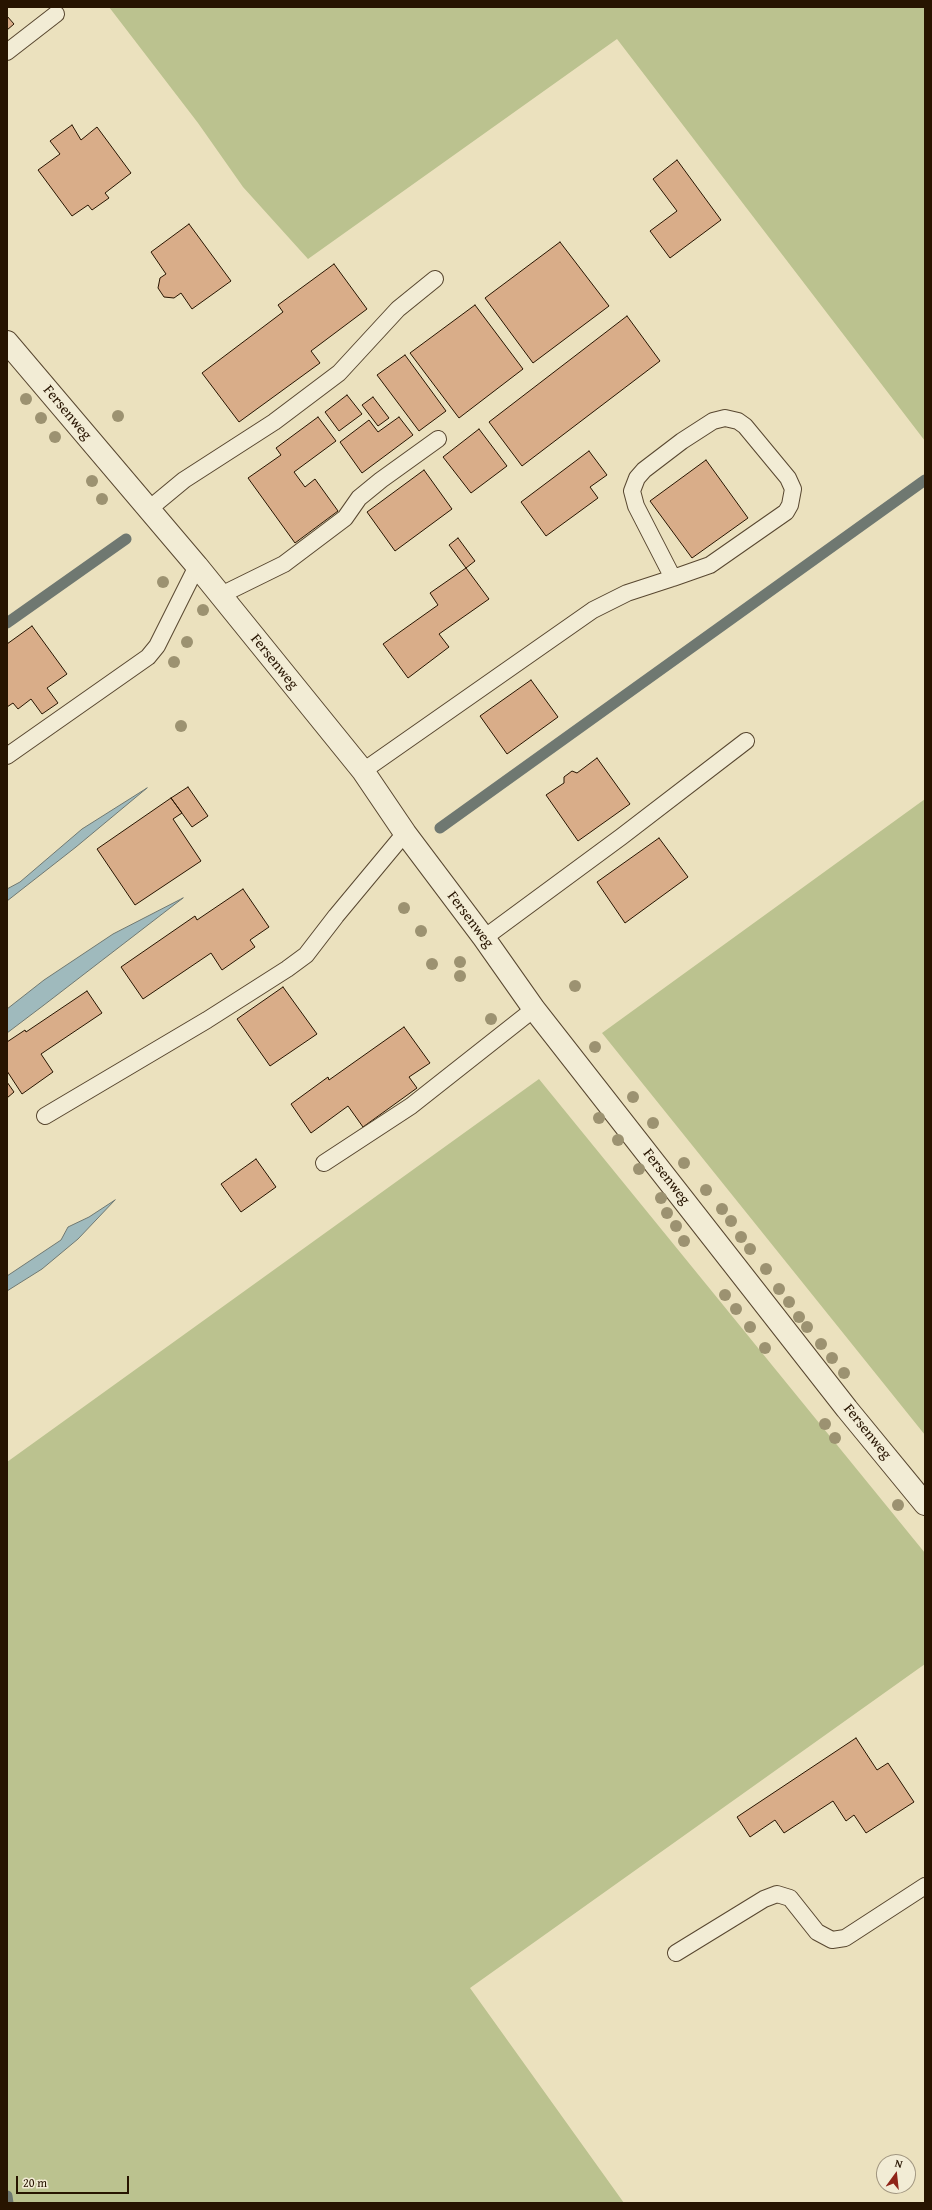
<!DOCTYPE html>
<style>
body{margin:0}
#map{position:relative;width:932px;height:2210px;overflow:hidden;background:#ebe1be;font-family:"Gentium Book Plus",serif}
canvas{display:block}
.frame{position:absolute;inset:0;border:8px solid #271400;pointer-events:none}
.north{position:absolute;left:876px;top:2154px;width:40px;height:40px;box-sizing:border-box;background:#f2ecd5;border:1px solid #a19680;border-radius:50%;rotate:15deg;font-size:11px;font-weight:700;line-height:16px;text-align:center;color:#271400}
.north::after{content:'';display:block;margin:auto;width:14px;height:18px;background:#8f2418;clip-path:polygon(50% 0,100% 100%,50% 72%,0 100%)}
.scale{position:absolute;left:16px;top:2176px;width:113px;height:18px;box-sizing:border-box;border:2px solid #271400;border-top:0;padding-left:5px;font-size:12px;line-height:14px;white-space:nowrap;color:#271400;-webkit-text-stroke:3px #f2ecd5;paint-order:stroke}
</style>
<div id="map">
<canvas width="932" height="2210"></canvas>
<div class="frame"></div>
<div class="north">N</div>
<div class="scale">20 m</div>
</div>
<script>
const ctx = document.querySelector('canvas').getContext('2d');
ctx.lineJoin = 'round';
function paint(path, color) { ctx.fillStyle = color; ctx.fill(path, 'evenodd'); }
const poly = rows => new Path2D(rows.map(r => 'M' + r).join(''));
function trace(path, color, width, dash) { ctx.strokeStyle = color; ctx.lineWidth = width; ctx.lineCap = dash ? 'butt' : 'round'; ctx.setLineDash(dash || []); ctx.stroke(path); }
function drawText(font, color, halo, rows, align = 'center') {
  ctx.font = font + ' "Gentium Book Plus",serif'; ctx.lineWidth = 3; ctx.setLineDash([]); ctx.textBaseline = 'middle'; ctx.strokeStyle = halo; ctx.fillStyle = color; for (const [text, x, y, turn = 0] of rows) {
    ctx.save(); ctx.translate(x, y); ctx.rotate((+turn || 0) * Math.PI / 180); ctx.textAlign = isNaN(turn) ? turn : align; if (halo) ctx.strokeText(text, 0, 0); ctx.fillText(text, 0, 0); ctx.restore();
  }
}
const green = poly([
 [109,7,925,7,925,441,617,39,308,259,243,187,198,123],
 [925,799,925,1435,602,1033],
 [539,1079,925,1553,925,1664,470,1988,624,2203,7,2203,7,1462]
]);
const water = poly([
 [147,788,76,847,7,901,7,889,20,882,82,829,147,788],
 [183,898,44,1005,7,1033,7,1009,44,980,113,934,183,898],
 [115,1200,78,1239,42,1269,7,1291,7,1276,61,1240,68,1227,89,1217,115,1200]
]);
const stream = poly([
 [7,623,126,539],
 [440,828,925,480],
 [7,2196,8,2203]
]);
const building = poly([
 [7,16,14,24,7,30,7,16],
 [72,125,81,140,97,127,131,173,105,193,109,198,92,210,88,205,72,216,38,170,60,154,50,141,72,125],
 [677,160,721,220,670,258,650,231,677,211,653,179,677,160],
 [189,224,231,281,192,309,181,293,174,298,164,297,158,288,160,278,166,274,151,252,189,224],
 [560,242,609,306,533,363,485,298,560,242],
 [334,264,367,309,311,351,320,363,239,422,202,373,283,312,278,305,334,264],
 [475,305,523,369,459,418,410,353,475,305],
 [627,316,660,361,522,466,489,422,627,316],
 [405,355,446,411,419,431,377,375,405,355],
 [347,395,362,414,339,431,325,412,347,395],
 [373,397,389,418,378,426,362,405,373,397],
 [318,417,336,441,294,472,305,487,315,479,338,511,295,543,248,478,281,455,276,448,318,417],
 [399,417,413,435,362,473,340,442,369,420,378,432,399,417],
 [479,429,507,466,471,493,443,457,479,429],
 [589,451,607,475,590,487,598,498,546,536,521,502,589,451],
 [706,460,748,518,692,558,650,501,706,460],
 [424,470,452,509,395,551,367,512,424,470],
 [458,538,475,561,466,568,449,545,458,538],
 [466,568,489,599,439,634,449,647,408,678,383,644,438,605,430,593,466,568],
 [32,626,67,674,47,688,58,703,42,714,31,699,18,709,13,703,7,707,7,644,32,626],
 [531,680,558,717,507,754,480,716,531,680],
 [597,758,630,804,578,841,546,795,564,783,564,777,572,771,577,773,597,758],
 [188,787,208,816,192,827,171,798,188,787],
 [171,798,182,813,173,819,201,861,135,905,97,849,171,798],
 [659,838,688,877,625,923,597,882,659,838],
 [243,889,269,927,250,940,255,947,222,970,211,953,143,999,121,967,195,916,197,920,243,889],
 [283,987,317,1034,270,1066,237,1019,283,987],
 [87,991,102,1013,41,1054,53,1072,22,1094,7,1071,7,1042,25,1030,26,1032,87,991],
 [404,1027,430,1063,409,1077,417,1088,363,1127,348,1106,311,1133,291,1104,328,1077,329,1080,404,1027],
 [7,1082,14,1092,7,1098,7,1082],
 [256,1159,276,1187,241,1212,221,1184,256,1159],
 [856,1738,877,1770,888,1763,914,1802,866,1833,854,1815,846,1821,833,1801,784,1833,775,1820,750,1837,737,1817,856,1738]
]);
const lane = poly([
 [7,52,56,14],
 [149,509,184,480,274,422,339,373,398,309,435,279],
 [221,595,284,564,345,518,359,498,381,480,438,439],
 [7,756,148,657,157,646,197,566],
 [363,771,593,610,627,593,673,578,710,565,786,512,790,505,793,489,788,478,745,426,738,421,725,418,713,421,682,441,644,470,637,478,632,491,636,506,673,578],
 [484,938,621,837,746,741],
 [45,1116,207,1020,287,969,306,955,336,916,405,833],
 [324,1163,411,1106,534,1009],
 [676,1953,764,1899,777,1894,790,1898,817,1932,832,1940,845,1938,925,1886]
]);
const street = poly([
 [7,342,197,566,363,771,405,833,484,938,534,1009,847,1409,925,1504]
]);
const trees = [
 [26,399],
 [118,416],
 [41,418],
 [55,437],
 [92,481],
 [102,499],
 [163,582],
 [203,610],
 [187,642],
 [174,662],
 [181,726],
 [404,908],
 [421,931],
 [460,962],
 [432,964],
 [460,976],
 [575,986],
 [491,1019],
 [595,1047],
 [633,1097],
 [599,1118],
 [653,1123],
 [618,1140],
 [684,1163],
 [639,1169],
 [706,1190],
 [661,1198],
 [722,1209],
 [667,1213],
 [731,1221],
 [676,1226],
 [741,1237],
 [684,1241],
 [750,1249],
 [766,1269],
 [779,1289],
 [725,1295],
 [789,1302],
 [736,1309],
 [799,1317],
 [750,1327],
 [807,1327],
 [821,1344],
 [765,1348],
 [832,1358],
 [844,1373],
 [825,1424],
 [835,1438],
 [898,1505]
];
const streetNames = [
 ["Fersenweg",67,413,50],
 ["Fersenweg",274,662,51],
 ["Fersenweg",470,920,53],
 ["Fersenweg",666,1177,52],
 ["Fersenweg",867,1432,51]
];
paint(green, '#bbc28f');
paint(water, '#9fbabd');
trace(water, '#6f7871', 1);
trace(stream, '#6f7871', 11);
paint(building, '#d9ad89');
trace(building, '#271400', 1);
trace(lane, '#584730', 18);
trace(street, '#584730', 24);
trace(lane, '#f2ecd5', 16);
trace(street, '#f2ecd5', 22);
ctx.fillStyle = '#9c9271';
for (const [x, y] of trees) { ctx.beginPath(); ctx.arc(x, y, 6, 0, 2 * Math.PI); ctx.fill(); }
drawText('15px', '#271400', '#f2ecd5', streetNames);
</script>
